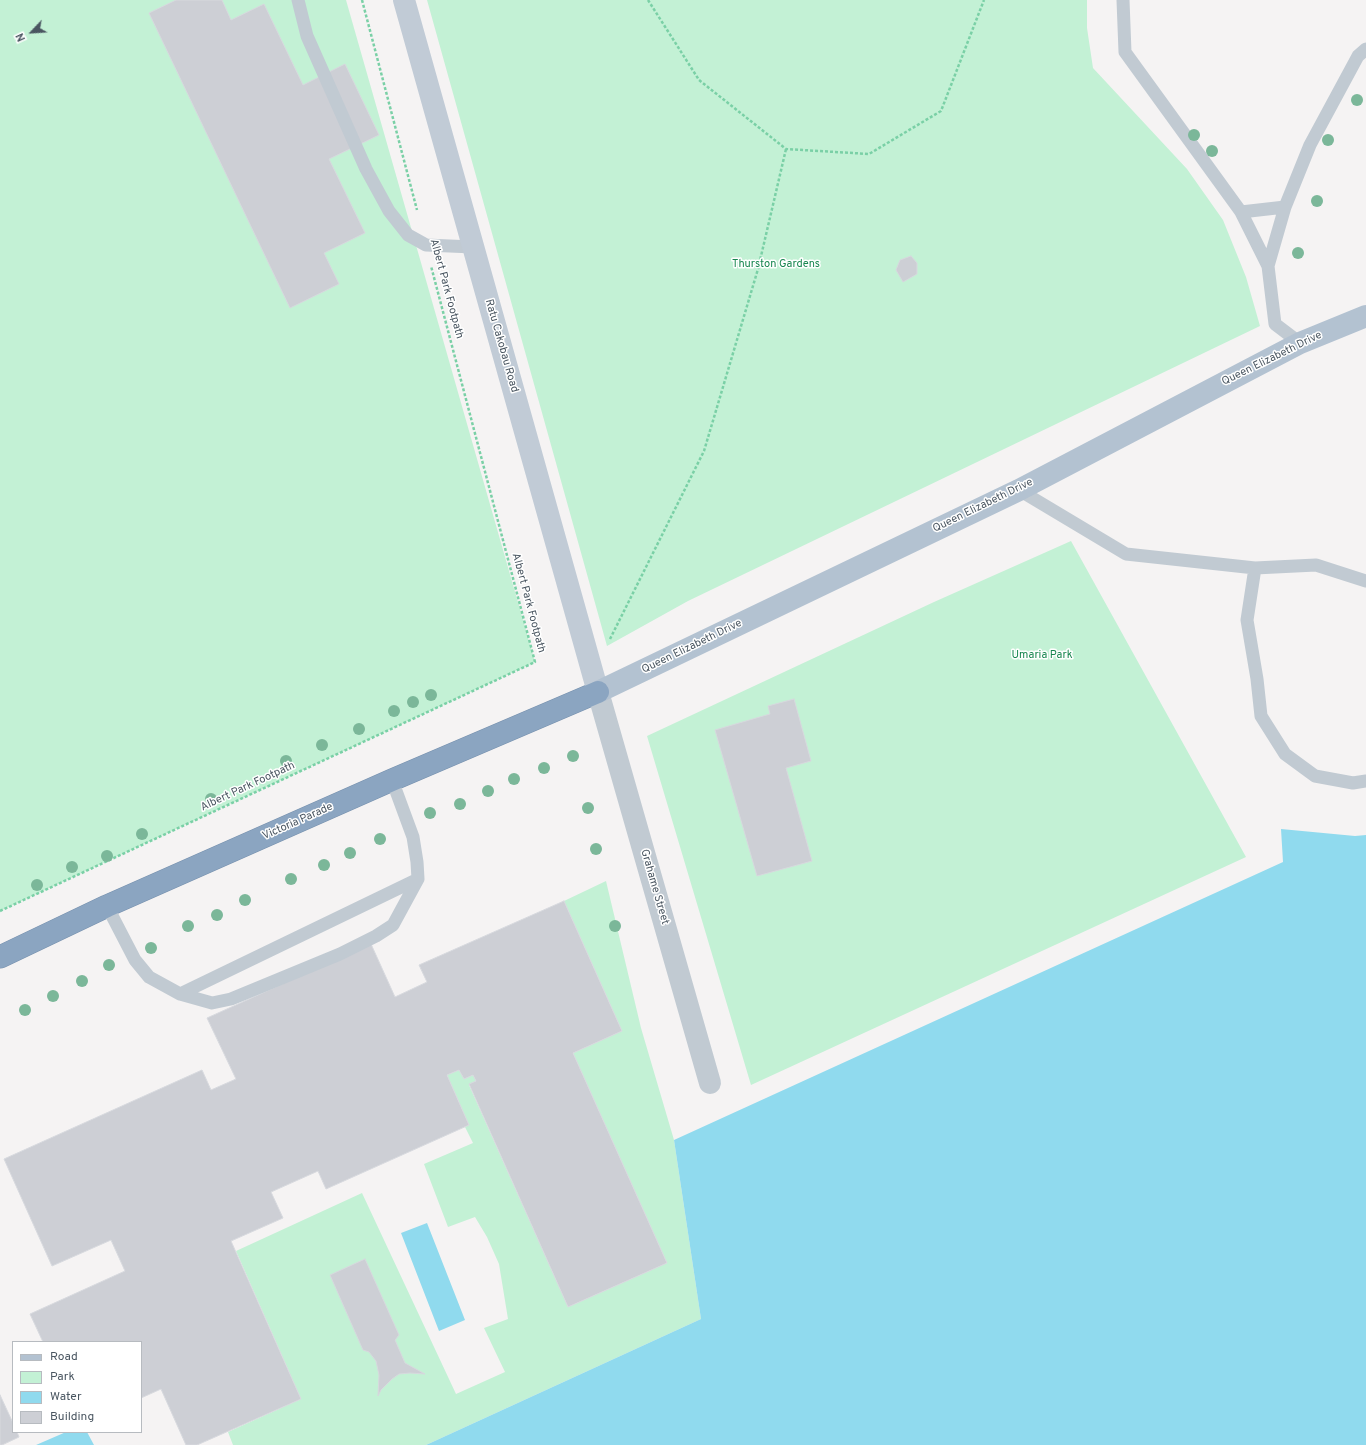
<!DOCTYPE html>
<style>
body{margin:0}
#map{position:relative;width:1366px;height:1445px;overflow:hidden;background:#f5f3f3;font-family:Overpass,sans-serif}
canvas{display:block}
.legend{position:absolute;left:12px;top:1341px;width:130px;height:92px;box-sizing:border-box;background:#fff;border:1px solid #b7bbc0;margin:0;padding:5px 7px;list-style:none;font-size:12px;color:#4a5661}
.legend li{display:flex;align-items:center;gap:8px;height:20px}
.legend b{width:20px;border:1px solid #b7bbc0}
.north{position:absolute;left:12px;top:12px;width:40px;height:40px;-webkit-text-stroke:3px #fff;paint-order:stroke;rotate:245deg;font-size:11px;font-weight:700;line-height:16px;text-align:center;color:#4a5661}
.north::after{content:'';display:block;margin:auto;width:14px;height:18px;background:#4a5661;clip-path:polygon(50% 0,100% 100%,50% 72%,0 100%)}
</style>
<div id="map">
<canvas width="1366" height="1445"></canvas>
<ul class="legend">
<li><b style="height:5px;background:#b3c2d1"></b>Road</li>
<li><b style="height:11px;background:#c3f1d5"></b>Park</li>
<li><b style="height:11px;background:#90daee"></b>Water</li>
<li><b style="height:11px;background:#cdcfd5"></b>Building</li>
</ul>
<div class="north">N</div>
</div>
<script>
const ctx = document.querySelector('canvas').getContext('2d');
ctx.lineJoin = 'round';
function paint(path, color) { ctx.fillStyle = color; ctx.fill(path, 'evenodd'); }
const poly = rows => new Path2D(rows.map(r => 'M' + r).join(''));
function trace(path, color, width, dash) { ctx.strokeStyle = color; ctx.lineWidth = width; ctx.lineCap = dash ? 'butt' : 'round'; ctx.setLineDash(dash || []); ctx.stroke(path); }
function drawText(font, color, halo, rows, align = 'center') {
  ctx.font = font + ' Overpass,sans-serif'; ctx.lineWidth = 3; ctx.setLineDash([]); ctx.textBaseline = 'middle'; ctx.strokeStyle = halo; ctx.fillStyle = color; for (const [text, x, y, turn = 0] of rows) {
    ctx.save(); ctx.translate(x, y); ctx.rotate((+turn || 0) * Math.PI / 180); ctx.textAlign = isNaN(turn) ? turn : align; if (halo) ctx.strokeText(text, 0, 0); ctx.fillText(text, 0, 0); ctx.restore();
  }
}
const green = poly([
 [0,0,346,0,535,662,0,911],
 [427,0,1087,0,1087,28,1093,68,1187,169,1223,220,1246,277,1260,326,688,601,607,646],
 [1071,541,1246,857,751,1085,647,736,934,602],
 [606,881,641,1028,674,1140,701,1319,426,1445,233,1445,228,1432,301,1399,236,1251,362,1193,456,1394,505,1372,484,1328,508,1319,499,1264,487,1237,475,1217,448,1227,424,1164,473,1143,465,1127,469,1125,447,1075,459,1070,464,1079,473,1075,476,1081,469,1085,568,1307,667,1263,573,1053,622,1031,564,901]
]);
const water = poly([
 [1281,829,1355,836,1366,835,1366,1445,426,1445,701,1319,674,1140,1283,862],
 [427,1223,465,1320,439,1331,401,1233],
 [66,1432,87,1432,94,1445,36,1445]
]);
const building = poly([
 [176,0,222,0,231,20,264,4,303,85,345,64,379,135,329,159,365,233,324,253,339,284,290,308,149,13,176,0],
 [911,256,917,263,917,274,903,282,896,270,900,260,911,256],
 [794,699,811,761,786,768,812,861,757,876,715,730,770,714,768,706,794,699],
 [564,901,622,1031,573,1053,667,1263,568,1307,469,1084,476,1081,473,1075,464,1079,459,1070,447,1075,469,1125,326,1189,318,1171,271,1192,283,1218,231,1241,301,1399,197,1445,186,1445,161,1389,141,1398,141,1342,43,1342,30,1314,125,1271,111,1240,52,1266,4,1159,202,1070,211,1090,236,1079,207,1018,371,944,395,997,427,982,419,965,564,901],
 [365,1259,399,1335,395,1340,405,1363,425,1374,410,1373,399,1374,392,1379,381,1390,378,1396,379,1375,376,1361,369,1352,363,1350,330,1275,365,1259],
 [0,1395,13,1423,13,1432,17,1432,19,1437,2,1445,0,1445,0,1395]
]);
const path = poly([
 [362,0,417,210],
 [648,0,699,80,786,149,869,154,941,111,984,0],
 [610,639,704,451,758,269,786,149],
 [0,911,535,662,431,266]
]);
const lane = poly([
 [298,0,307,36,366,169,389,211,408,235,426,245,473,247],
 [1123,0,1125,52,1241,212,1268,266,1275,324,1300,343],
 [1241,212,1285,207],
 [1268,266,1285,207,1310,145,1358,56,1366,49],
 [1019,490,1126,554,1255,568,1316,565,1366,581],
 [1255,568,1247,620,1257,679,1261,716,1285,754,1315,776,1353,783,1366,781],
 [107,906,135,960,149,977,180,994,212,1003,231,999,340,954,376,936,393,925,418,879,417,862,413,837,392,780],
 [180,994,418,879]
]);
const street = poly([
 [598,692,710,1083]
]);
const secondary = poly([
 [404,0,598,692]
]);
const primary = poly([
 [598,692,1019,490,1300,343,1366,316]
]);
const highway = poly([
 [0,957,107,906,392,780,598,692]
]);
const trees = [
 [1357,100],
 [1194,135],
 [1328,140],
 [1212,151],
 [1317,201],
 [1298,253],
 [431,695],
 [413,702],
 [394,711],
 [359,729],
 [322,745],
 [573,756],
 [286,761],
 [544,768],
 [514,779],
 [488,791],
 [211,799],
 [460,804],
 [588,808],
 [430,813],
 [142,834],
 [380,839],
 [596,849],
 [350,853],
 [107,856],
 [324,865],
 [72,867],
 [291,879],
 [37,885],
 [245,900],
 [217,915],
 [188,926],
 [615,926],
 [151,948],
 [109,965],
 [82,981],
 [53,996],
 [25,1010]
];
const parkNames = [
 ["Thurston Gardens",776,265],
 ["Umaria Park",1042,656]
];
const streetNames = [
 ["Albert Park Footpath",446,289,75],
 ["Ratu Cakobau Road",501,346,74],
 ["Queen Elizabeth Drive",1272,359,-26],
 ["Queen Elizabeth Drive",983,506,-26],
 ["Albert Park Footpath",528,603,75],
 ["Queen Elizabeth Drive",692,647,-26],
 ["Albert Park Footpath",248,787,-25],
 ["Victoria Parade",298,822,-24],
 ["Grahame Street",654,887,74]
];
paint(green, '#c3f1d5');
paint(water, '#90daee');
paint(building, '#cdcfd5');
trace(building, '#d7d9de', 1);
trace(highway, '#7690ad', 23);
trace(path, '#7ad0a6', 2.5, [3, 2]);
trace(lane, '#c1cad2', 13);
trace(street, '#c1cad2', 22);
trace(secondary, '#c1cbd6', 22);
trace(primary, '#b3c2d1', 22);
trace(highway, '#8ba5c1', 22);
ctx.fillStyle = '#7bb799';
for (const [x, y] of trees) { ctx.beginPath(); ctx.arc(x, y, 6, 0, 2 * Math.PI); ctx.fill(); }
drawText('11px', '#17864f', '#fff', parkNames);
drawText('11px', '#4a5661', '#fff', streetNames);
</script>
